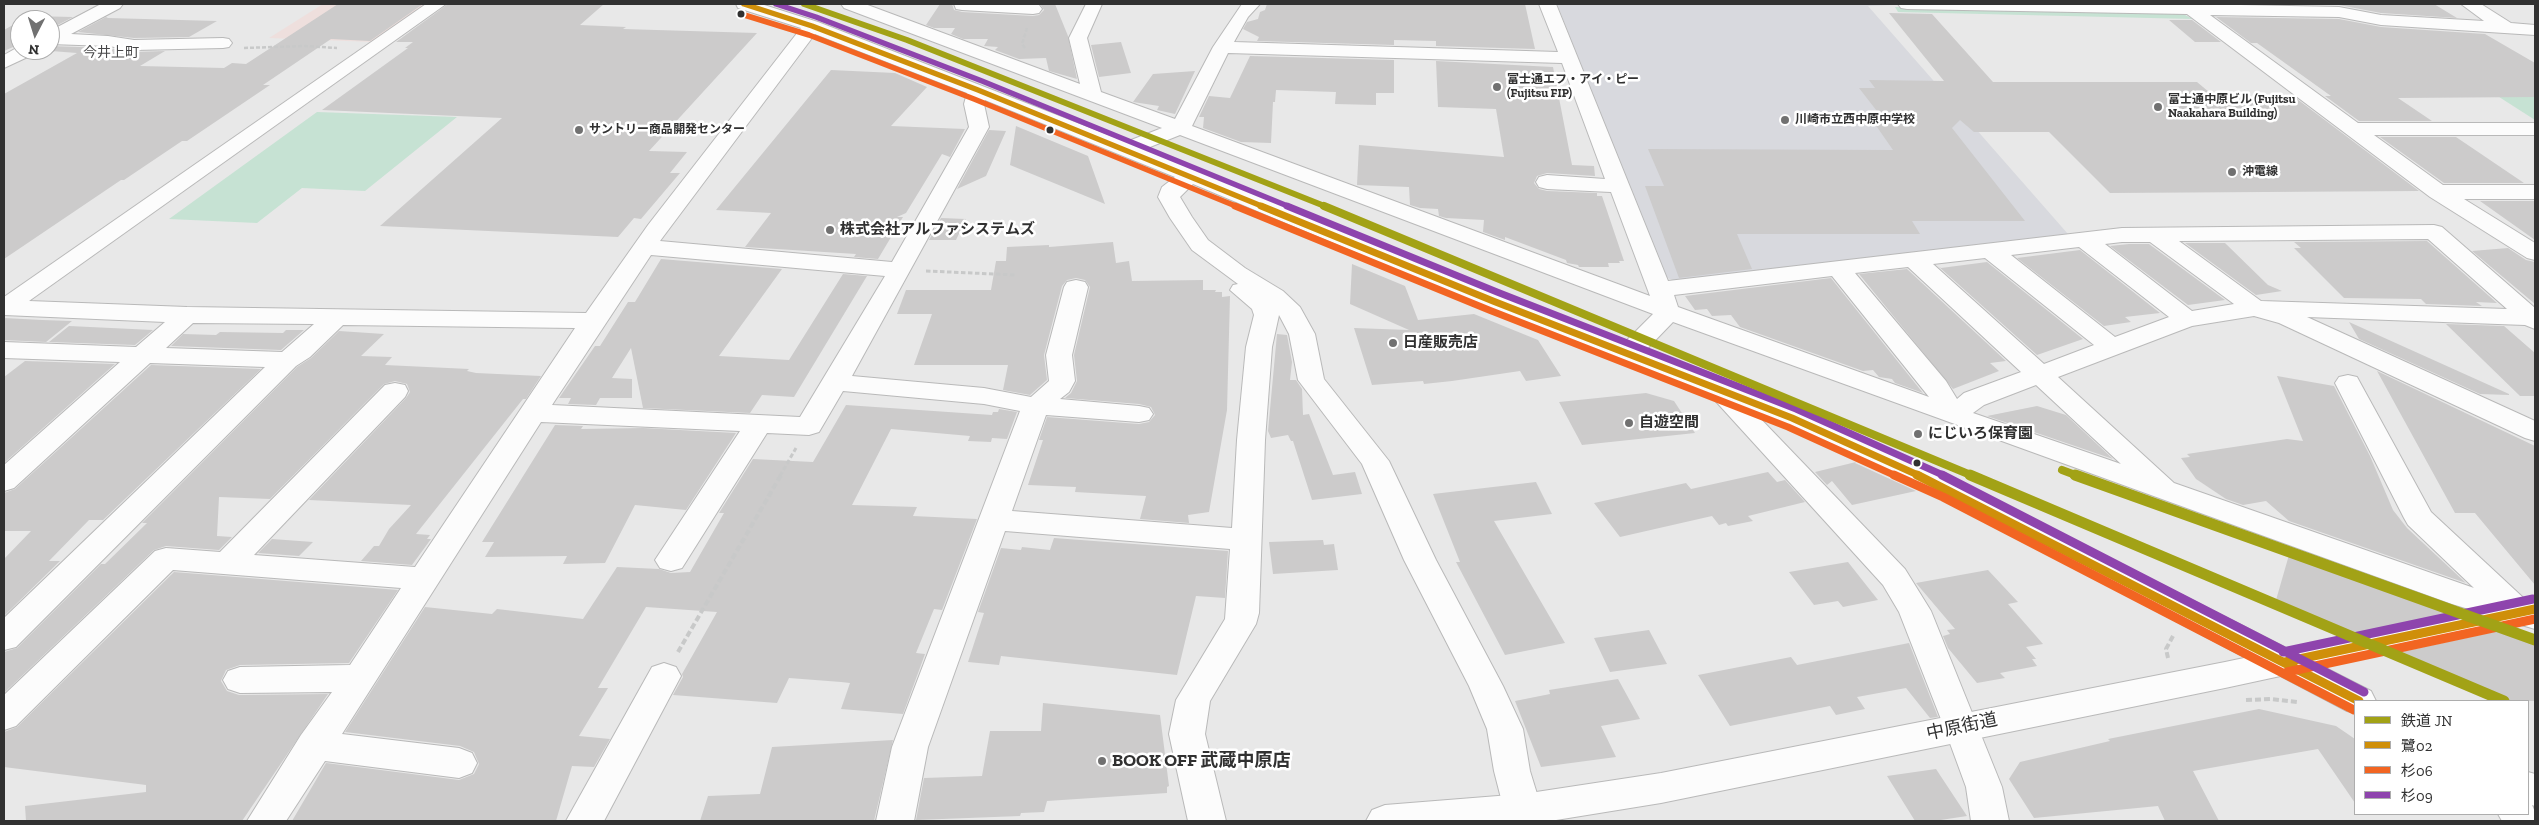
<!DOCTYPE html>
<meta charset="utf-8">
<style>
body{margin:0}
#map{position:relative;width:2539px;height:825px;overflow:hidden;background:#e8e8e8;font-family:"Zilla Slab","Noto Sans JP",serif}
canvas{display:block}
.frame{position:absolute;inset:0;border:5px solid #313131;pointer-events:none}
.legend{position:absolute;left:2354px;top:700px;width:175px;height:115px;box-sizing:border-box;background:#fff;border:1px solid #adadad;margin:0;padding:6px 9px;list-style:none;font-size:15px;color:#313131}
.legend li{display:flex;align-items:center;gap:10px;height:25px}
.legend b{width:25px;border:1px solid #adadad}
.north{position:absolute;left:10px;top:10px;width:50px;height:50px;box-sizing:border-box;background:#fff;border:1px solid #adadad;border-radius:50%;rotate:185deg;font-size:14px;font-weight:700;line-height:20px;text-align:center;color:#313131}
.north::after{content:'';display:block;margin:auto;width:18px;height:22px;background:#717171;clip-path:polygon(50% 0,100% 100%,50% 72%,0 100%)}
</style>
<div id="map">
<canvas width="2539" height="825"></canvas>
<div class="frame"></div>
<ul class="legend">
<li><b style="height:6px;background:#a2a216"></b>鉄道 JN</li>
<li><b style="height:6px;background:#cf8f0a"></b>鷺02</li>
<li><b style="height:6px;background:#f26522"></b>杉06</li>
<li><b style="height:6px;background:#8e44ad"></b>杉09</li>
</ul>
<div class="north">N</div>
</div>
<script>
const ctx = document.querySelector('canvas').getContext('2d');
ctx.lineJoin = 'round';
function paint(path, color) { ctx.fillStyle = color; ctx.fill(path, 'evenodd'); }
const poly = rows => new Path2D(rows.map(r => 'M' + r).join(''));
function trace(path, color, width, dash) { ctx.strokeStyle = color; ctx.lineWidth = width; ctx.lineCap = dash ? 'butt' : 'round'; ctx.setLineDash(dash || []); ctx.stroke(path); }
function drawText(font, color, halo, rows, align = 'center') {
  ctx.font = font + ' "Zilla Slab","Noto Sans JP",serif'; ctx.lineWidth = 5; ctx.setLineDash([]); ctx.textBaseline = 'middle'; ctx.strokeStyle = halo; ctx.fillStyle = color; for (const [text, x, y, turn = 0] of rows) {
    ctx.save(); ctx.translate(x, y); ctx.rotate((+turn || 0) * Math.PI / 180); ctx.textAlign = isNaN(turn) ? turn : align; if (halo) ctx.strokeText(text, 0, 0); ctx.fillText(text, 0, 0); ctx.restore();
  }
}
const industrial = poly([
 [323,4,428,4,374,42,269,38]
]);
const built = poly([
 [1557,4,1891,4,1893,5,1868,6,2068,234,1679,282,1664,277]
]);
const green = poly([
 [1895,7,2175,10,2193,19,1898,12],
 [2458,71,2535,72,2535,120,2496,95],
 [317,112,457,117,365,191,302,188,257,223,169,219]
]);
const building = poly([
 [338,4,423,4,370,41,331,39,263,85,270,85,187,141,182,141,124,180,121,180,4,259,4,94,77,53,38,50,50,50,50,46,108,48,134,52,165,51,140,66,224,68,232,63,246,64],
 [448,4,604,4,580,25,626,27,623,29,757,33,649,151,687,152,670,173,680,173,641,219,634,218,618,237,380,226,502,118,322,110,408,48,405,48,413,42,396,42],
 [940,4,952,4,954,10,962,12,1033,16,1039,15,1044,10,1040,4,1055,4,1068,36,1077,79,1049,71,1046,58,1019,59,995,50,998,47,984,46,988,39,963,39,951,34,955,28,934,28,926,25],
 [1267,4,1525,4,1535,49,1436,46,1436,41,1394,40,1394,45,1257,41,1259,37,1243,29,1247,22,1258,19,1260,12,1265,10],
 [2271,4,2434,4,2457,18,2381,13,2339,5],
 [1889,13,1932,14,1993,82,2197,82,2215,97,2293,96,2419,191,2110,193,2049,132,1974,132,1960,120,1952,128,2025,221,1912,221,1920,234,1737,234,1752,269,1679,278,1645,186,1664,186,1648,149,1893,150,1868,114,1880,115,1859,88,1875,88,1869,80,1944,81],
 [30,16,73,17,50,29,50,20,22,20],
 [106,17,108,18,217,21,189,37,134,38,78,32],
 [2216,17,2339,19,2381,27,2485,34,2535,63,2535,97,2398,98,2432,121,2359,121,2325,96,2331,96,2257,43,2251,43],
 [2169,20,2192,20,2221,42,2195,42],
 [20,21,20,44,4,51,4,30],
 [1121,42,1131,73,1099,77,1091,45],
 [1250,56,1394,60,1394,93,1376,93,1376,105,1335,104,1336,92,1276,90,1275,102,1273,102,1271,143,1241,142,1203,128,1204,117,1199,117,1209,96,1230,98],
 [1436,61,1553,67,1572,165,1594,166,1595,176,1547,173,1537,176,1534,183,1539,189,1547,191,1597,193,1597,196,1602,196,1624,261,1619,261,1620,263,1608,263,1609,267,1579,267,1578,265,1567,263,1566,260,1505,237,1505,240,1483,232,1484,220,1446,218,1439,216,1438,209,1420,208,1410,205,1409,187,1357,185,1359,145,1504,157,1496,109,1438,107],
 [831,70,895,73,927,87,891,126,965,129,950,157,942,154,906,213,897,217,903,217,878,259,854,257,856,254,745,247,771,213,716,210],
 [1195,71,1175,114,1157,110,1159,106,1133,102,1153,74],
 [1016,126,1088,156,1105,204,1010,165],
 [989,130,1006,131,986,176,957,189],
 [2380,137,2456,137,2524,183,2444,183],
 [2480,201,2535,201,2535,240],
 [941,218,966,219,956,240,929,240],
 [2427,241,2497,303,2476,302,2482,306,2426,304,2421,299,2344,298,2294,248,2301,248,2294,242],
 [1113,242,1116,263,1129,261,1132,281,1203,280,1203,290,1216,290,1215,292,1222,292,1222,297,1230,296,1227,410,1209,512,1188,515,1189,523,1140,519,1146,496,1075,492,1076,487,1028,485,1043,440,1039,440,1047,417,1139,424,1149,422,1155,415,1151,407,1139,404,1065,398,1071,393,1077,381,1074,355,1090,287,1085,280,1076,278,1067,280,1062,286,1044,355,1047,380,1030,395,1003,390,1008,365,914,365,932,314,897,314,906,290,991,290,996,261,1006,261,1007,247,1049,245,1049,247],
 [2185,243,2225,243,2268,285,2282,291,2256,295],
 [2129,244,2149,244,2225,300,2188,305,2110,246],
 [2508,248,2526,260,2535,262,2535,304,2472,251],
 [2080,250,2160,313,2125,317,2131,322,2104,326,2017,258],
 [661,259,782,269,719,356,789,360,843,274,867,276,794,397,762,395,750,413,643,408,631,348,612,378,632,379,632,398,600,398,596,405,568,404,571,398,559,398,595,346,600,346,628,302,635,302],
 [1987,262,2083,339,2037,355,1938,266,1941,268],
 [1352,264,1405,286,1418,320,1474,314,1538,340,1561,376,1526,381,1520,371,1452,381,1424,384,1423,381,1372,385,1354,328,1409,330,1350,304],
 [1907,269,2006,361,1990,363,1999,371,1953,389,1859,274],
 [1831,278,1923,393,1895,383,1892,379,1879,377,1873,370,1863,371,1740,327,1731,315,1712,316,1707,309,1695,310,1685,296],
 [4,318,42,320,72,321,46,342,4,340],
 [2349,322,2509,394,2509,395,2480,394,2359,339],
 [2446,324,2504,326,2535,353,2535,396,2520,396],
 [69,326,153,330,135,345,49,342],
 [286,330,304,330,281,350,171,346,183,334,216,335,220,332,283,333],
 [339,331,384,334,361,356,392,357,385,365,469,369,467,371,476,373,541,376,526,399,523,399,416,534,430,535,427,539,431,539,412,565,361,561,374,546,379,546,389,529,411,505,309,500,406,398,410,392,407,384,395,381,384,384,270,499,219,497,217,536,232,537,219,550,166,546,154,550,4,693,4,652,17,648,101,564,105,564,147,523,142,523,297,367,311,358],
 [1277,334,1287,335,1292,362,1290,380,1296,380,1302,389,1303,415,1309,414,1333,475,1355,472,1362,494,1312,500,1293,441,1291,441,1288,435,1271,438,1268,431],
 [25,361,115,364,4,463,4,377],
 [151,365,261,369,103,520,89,520,49,561,60,561,4,616,4,559,31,531,4,531,4,493,15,489],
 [2377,371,2535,446,2535,585,2475,513,2455,513],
 [2277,376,2334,386,2370,456,2393,510,2407,528,2466,583,2289,521,2266,501,2243,505,2226,499,2196,479,2181,458,2190,457,2187,454,2287,439,2303,441],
 [1646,393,1674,401,1695,433,1582,445,1559,402],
 [846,405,992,415,993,412,998,412,999,409,1017,412,1007,439,992,438,991,442,968,441,970,436,891,429,852,505,917,507,913,516,977,519,942,610,934,609,916,653,925,654,903,714,841,709,850,683,841,682,789,678,777,703,673,695,683,677,682,674,717,612,646,607,598,688,608,688,579,736,610,739,594,767,572,766,556,821,292,821,326,763,459,780,474,774,479,764,474,752,460,746,345,732,425,607,492,614,497,609,583,619,617,567,659,569,671,573,690,572,724,513,719,513,753,459,813,462],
 [2037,406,2066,415,2113,459,1987,416],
 [555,425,583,426,581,429,643,428,736,433,686,510,635,505,605,563,563,564,567,556,485,557,494,542,482,542],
 [1856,462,1855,463,1916,491,1852,505,1832,481,1827,485,1815,472],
 [1768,472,1777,482,1785,480,1805,502,1748,516,1753,521,1728,526,1726,523,1719,525,1712,516,1620,537,1594,503,1686,483,1691,489],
 [1536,482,1552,514,1494,521,1565,643,1505,655,1456,562,1460,562,1433,494],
 [1054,538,1228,551,1225,598,1196,596,1177,675,1001,656,999,665,968,662,984,613,978,612,1001,548,1021,550,1022,547,1050,550],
 [272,539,313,542,299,556,258,553],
 [1323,540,1324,545,1334,544,1338,570,1273,574,1269,542],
 [2291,548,2451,606,2464,610,2342,636,2274,607],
 [1848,562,1878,600,1843,607,1838,601,1814,605,1789,572],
 [1988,570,2018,602,2008,604,2043,644,2026,647,2036,659,2032,659,2037,666,2000,673,2005,678,1977,683,1948,648,1943,636,1950,634,1947,630,1955,629,1916,583],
 [174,572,398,590,349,663,240,665,226,670,221,681,227,691,239,695,328,694,242,821,26,821,25,806,146,792,146,785,4,767,4,732,17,727],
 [2512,628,2530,634,2535,639,2535,701,2496,701,2387,655],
 [1649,630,1667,664,1610,672,1594,638],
 [1909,643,1938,717,1930,718,1906,688,1857,697,1865,709,1836,715,1830,706,1730,726,1698,675,1791,657,1797,665],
 [1618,679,1640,719,1601,726,1616,757,1541,767,1515,701,1550,694,1549,690],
 [1043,703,1160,715,1169,786,1167,787,1167,793,1047,801,1044,812,1021,813,1020,816,916,820,924,778,982,776,990,731,1041,731],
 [2259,709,2336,726,2355,739,2355,803,2318,749,2193,771,2219,821,2165,821,2158,806,2034,818,2009,779,2020,762,2110,741,2108,739],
 [893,740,874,821,700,821,708,796,760,794,772,747],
 [1936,769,1967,816,1934,821,1915,821,1887,776]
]);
const pathFar2 = poly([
 [244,48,305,46,337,48],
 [1025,48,1022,44,1027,28]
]);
const pathFar1 = poly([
 [926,271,1017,275],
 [780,476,796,448]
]);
const path = poly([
 [678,652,781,475],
 [2168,658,2166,649,2173,636],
 [2246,700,2271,699,2297,702]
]);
const minor = poly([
 [101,4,123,4,120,8,71,34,108,36,134,40,223,38,229,39,232,43,229,47,223,48,134,50,108,46,50,44,50,31,101,4],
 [426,4,446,4,29,301,187,307,586,313,648,225,801,28,738,8,736,4,761,4,818,22,1126,142,1162,128,844,8,841,4,865,4,1080,84,1069,38,1086,4,1102,4,1087,38,1101,92,1175,119,1213,47,1242,4,1260,4,1248,17,1234,42,1558,52,1539,4,1556,4,1668,281,2122,228,2434,225,2442,227,2535,308,2535,329,2525,325,2307,317,2535,421,2535,441,2525,438,2279,323,2254,316,2192,326,2058,377,2174,483,2474,588,2408,525,2404,518,2335,383,2339,377,2348,375,2357,377,2431,512,2530,604,2535,605,2535,629,2452,604,1673,322,1645,351,1802,412,1957,481,2371,691,2376,701,2355,701,2355,713,2347,711,1937,495,1756,414,1905,569,1931,611,2002,787,2009,821,1971,821,1966,787,1944,727,1899,612,1883,585,1710,395,1484,306,1193,184,1180,197,1192,217,1208,240,1245,268,1283,291,1300,307,1315,334,1324,379,1389,461,1436,560,1503,686,1523,729,1530,771,1542,810,1536,821,1510,821,1504,810,1494,771,1487,729,1469,686,1404,560,1362,464,1298,380,1289,334,1279,315,1272,347,1265,440,1259,613,1256,624,1210,701,1205,734,1226,821,1188,821,1169,734,1176,700,1225,619,1230,549,1005,531,928,747,914,821,876,821,892,747,1020,411,984,404,843,391,819,432,809,435,767,433,682,568,671,571,660,568,655,560,740,431,541,422,342,734,459,748,472,753,477,763,472,773,459,778,325,761,286,821,247,821,301,735,332,692,240,693,228,689,223,680,228,671,240,667,350,665,401,588,173,570,16,726,4,730,4,695,155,551,166,548,220,552,385,385,395,383,405,385,408,391,405,397,254,555,415,567,575,328,343,325,310,357,296,366,16,647,4,650,4,618,265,367,150,363,14,488,4,491,4,465,120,362,4,358,4,342,136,347,165,322,4,315,4,297,426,4],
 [815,34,967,93,964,104,969,127,892,262,660,241,815,34],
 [1228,53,1562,63,1605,179,1547,175,1539,177,1536,182,1539,187,1547,189,1611,192,1650,296,1192,126,1228,53],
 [985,100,1175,177,1162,187,1158,197,1170,218,1192,250,1238,284,1233,285,1230,290,1252,309,1254,315,1246,347,1237,440,1232,528,1012,511,1046,415,1139,422,1149,420,1153,414,1149,408,1139,406,1060,399,1069,392,1075,381,1072,355,1088,287,1085,282,1076,280,1067,282,1064,287,1046,355,1049,381,1031,397,984,388,852,376,989,127,984,104,985,100],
 [1180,135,1653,314,1624,343,1502,296,1145,149,1180,135],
 [2428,239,2507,309,2261,301,2179,241,2428,239],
 [2122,242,2150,242,2234,304,2192,311,2105,244,2122,242],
 [2079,247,2169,317,2115,337,2011,255,2079,247],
 [651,255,885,276,800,417,552,405,651,255],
 [1985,258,2094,345,2044,364,1933,264,1985,258],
 [1908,267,2021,372,1964,393,1957,399,1946,381,1855,273,1908,267],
 [1832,276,1929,397,1678,307,1674,295,1832,276],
 [193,323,314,324,282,352,166,348,193,323],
 [2036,385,2121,464,1973,413,1984,405,2036,385],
 [954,4,1033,4,1039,5,1042,9,1039,13,1033,14,962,10,956,9,954,4],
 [1898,4,2191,4,2339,7,2381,15,2484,21,2461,4,2481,4,2511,23,2535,25,2535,35,2381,25,2339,17,2210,15,2358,123,2535,123,2535,135,2374,135,2443,185,2535,185,2535,199,2464,199,2535,243,2535,260,2527,258,2430,197,2187,14,1907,9,1901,8,1898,4],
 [20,46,20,50,36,50,34,54,4,68,4,55,20,46],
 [664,663,676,667,681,676,604,821,566,821,652,667,664,663],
 [2528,772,2535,774,2535,806,2532,805,2535,812,2535,821,2502,821,2498,814,2528,814,2528,772]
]);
const major = poly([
 [2535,597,2535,621,2225,688,1661,803,1550,821,1366,821,1372,810,1385,805,1523,794,1661,773,2225,662,2535,597]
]);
const bus1Far2 = poly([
 [744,4,812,26,978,90,1264,207]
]);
const bus1Far1 = poly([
 [1261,206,1493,301,1792,418,1920,476]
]);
const bus1 = poly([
 [1917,475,2359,701],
 [2285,662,2535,609]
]);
const bus2Far2 = poly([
 [741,14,809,35,974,99,1238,207]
]);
const bus2Far1 = poly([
 [1235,206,1489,310,1788,427,1896,476]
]);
const bus2 = poly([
 [1894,475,1943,497,2354,710],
 [2287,672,2535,619]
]);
const bus3Far2 = poly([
 [776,4,816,17,982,81,1290,207]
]);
const bus3Far1 = poly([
 [1287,206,1497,292,1796,409,1945,476]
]);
const bus3 = poly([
 [1942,475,2364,692],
 [2283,652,2533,599]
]);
const rail1Far2 = poly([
 [804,4,907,40,1327,207]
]);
const rail1Far1 = poly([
 [1324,206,1973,476],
 [2062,470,2078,476]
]);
const rail1 = poly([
 [1970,475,2504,701],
 [2075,475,2535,640]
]);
const markers = [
 [741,14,4.5,"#313131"],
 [1497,87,5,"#717171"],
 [2158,107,5,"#717171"],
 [1785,120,5,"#717171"],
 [579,130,5,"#717171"],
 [1050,130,4.5,"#313131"],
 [2232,172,5,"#717171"],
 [830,230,5,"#717171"],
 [1393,343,5,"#717171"],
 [1629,423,5,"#717171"],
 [1918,434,5,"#717171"],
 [1917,463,4.5,"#313131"],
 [1102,761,5,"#717171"]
];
const farPoinames = [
 ["富士通エフ・アイ・ピー",1507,80],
 ["(Fujitsu FIP)",1507,94],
 ["富士通中原ビル (Fujitsu",2168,100],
 ["Naakahara Building)",2168,114],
 ["川崎市立西中原中学校",1795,120],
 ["サントリー商品開発センター",589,130],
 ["沖電線",2242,172]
];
const farNeighbourhoodnames = [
 ["今井上町",111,53]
];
const poiNames = [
 ["株式会社アルファシステムズ",840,230],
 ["日産販売店",1403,343],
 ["自遊空間",1639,423],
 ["にじいろ保育園",1928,434]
];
const nearStreetnames = [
 ["中原街道",1962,727,-12]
];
const nearPoinames = [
 ["BOOK OFF 武蔵中原店",1112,761]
];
paint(industrial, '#eedfdd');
paint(built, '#d8d9de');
paint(green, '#c6e2d3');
paint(building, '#cccbcb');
trace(minor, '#b9b9b9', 2);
trace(major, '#b9b9b9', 2);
trace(pathFar2, '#c8c9c9', 2.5, [4, 2]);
trace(pathFar1, '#c8c9c9', 3, [4.5, 2.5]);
trace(path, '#c8c9c9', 4, [6, 3]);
paint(minor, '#fcfcfc');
paint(major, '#fcfcfc');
trace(bus1Far2, '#cf8f0a', 5.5);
trace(bus1Far1, '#cf8f0a', 7);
trace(bus1, '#cf8f0a', 9);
trace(bus2Far2, '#f26522', 5.5);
trace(bus2Far1, '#f26522', 7);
trace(bus2, '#f26522', 9);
trace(bus3Far2, '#8e44ad', 5.5);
trace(bus3Far1, '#8e44ad', 7);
trace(bus3, '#8e44ad', 9);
trace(rail1Far2, '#a2a216', 6);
trace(rail1Far1, '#a2a216', 8);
trace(rail1, '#a2a216', 11);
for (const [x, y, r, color] of markers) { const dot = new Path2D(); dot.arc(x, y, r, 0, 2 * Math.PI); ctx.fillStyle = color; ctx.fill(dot); trace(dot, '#fff', 2); }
drawText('bold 12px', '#313131', '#fff', farPoinames, 'left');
drawText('14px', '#484849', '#fff', farNeighbourhoodnames);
drawText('bold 15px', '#313131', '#fff', poiNames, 'left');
drawText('18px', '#313131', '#fff', nearStreetnames);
drawText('bold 18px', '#313131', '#fff', nearPoinames, 'left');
</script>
